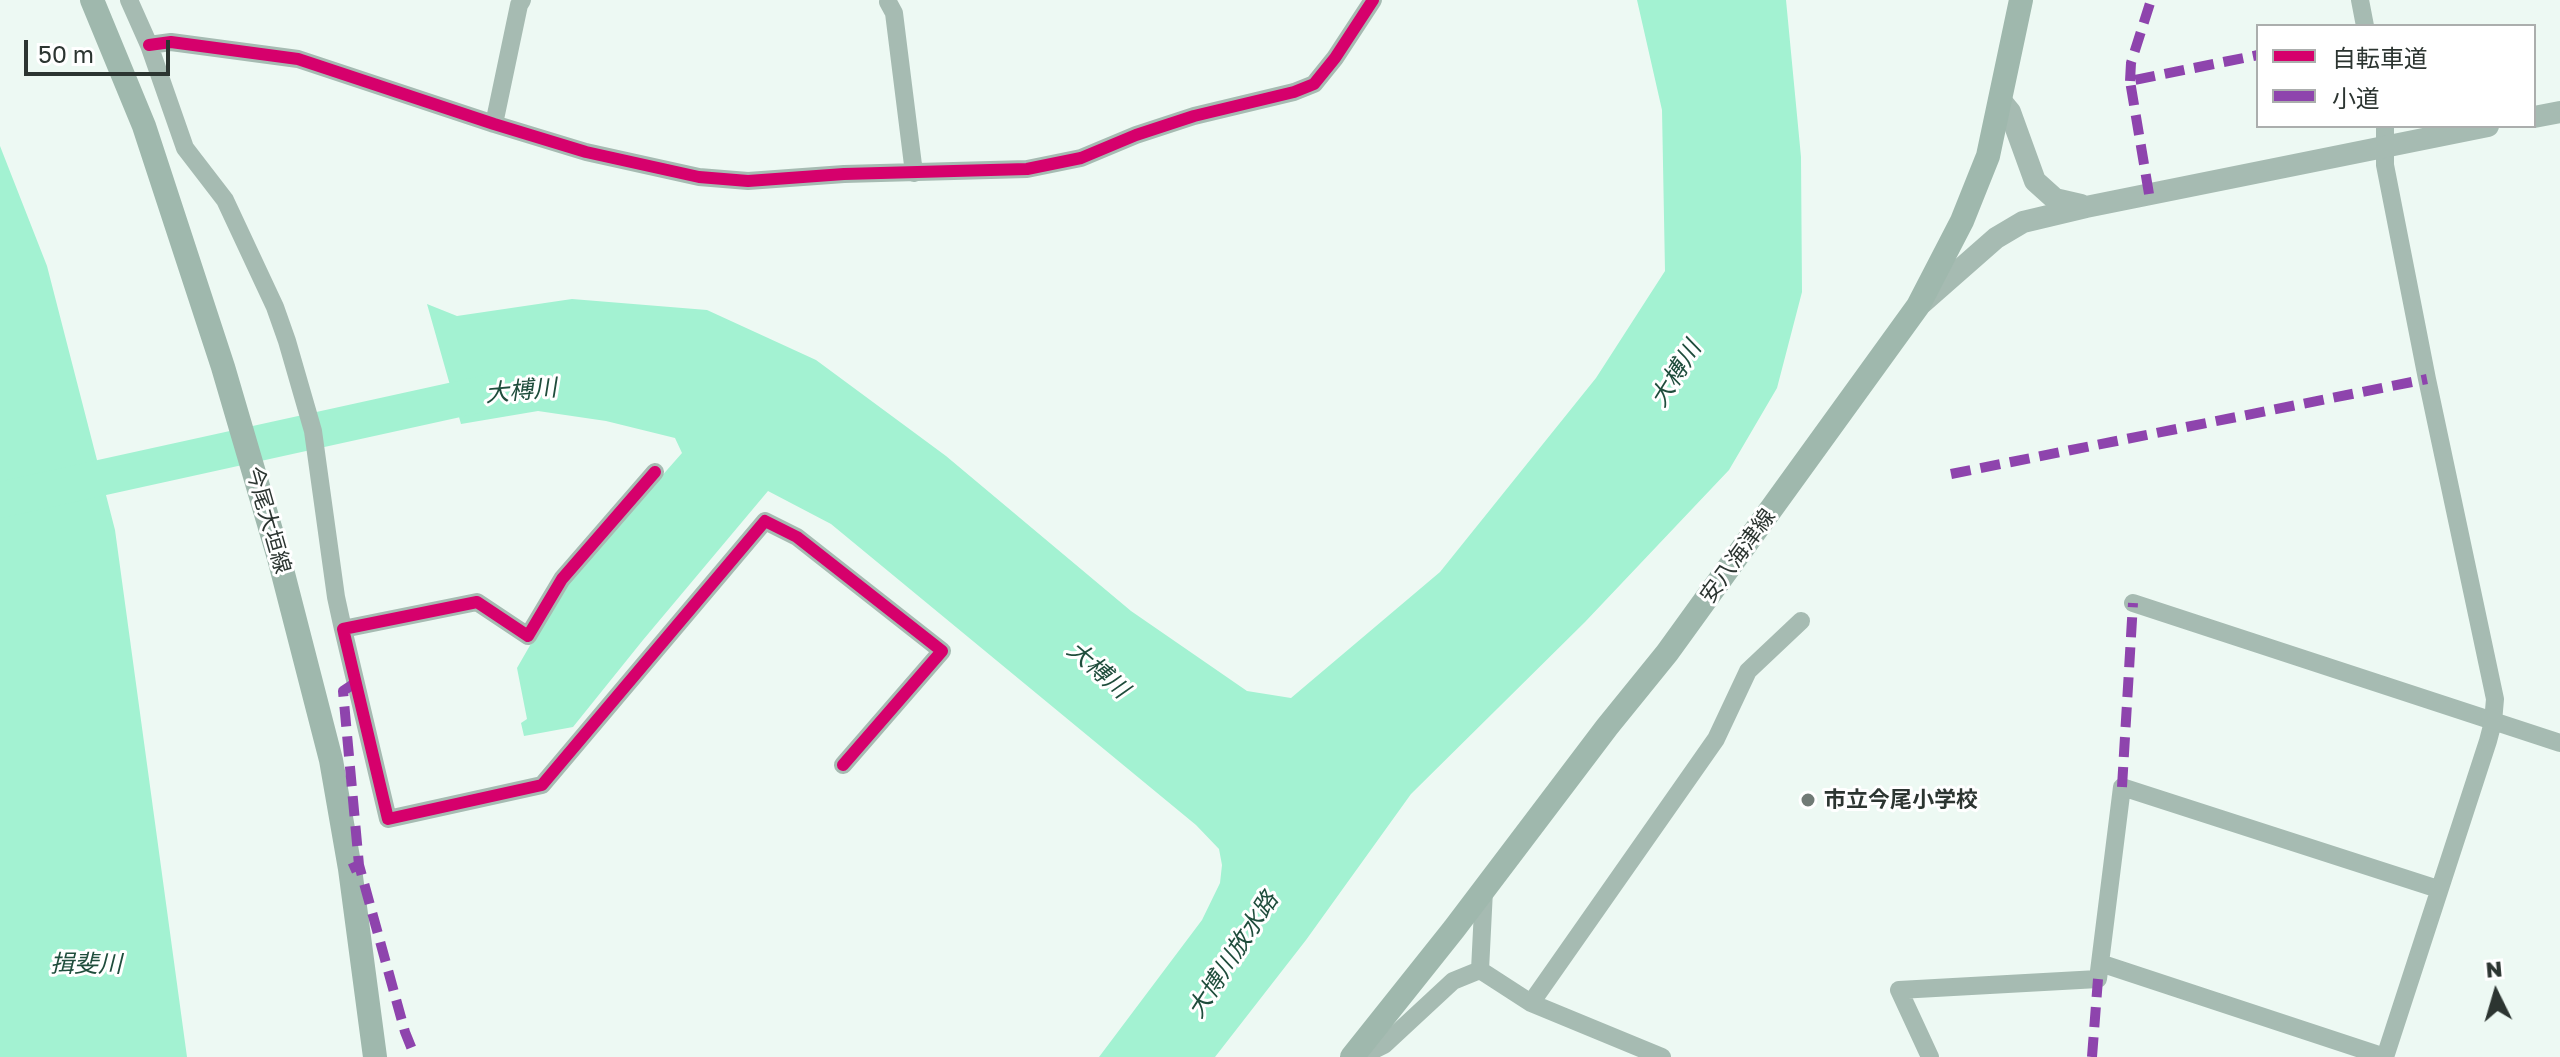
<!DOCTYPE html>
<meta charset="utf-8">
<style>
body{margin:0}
#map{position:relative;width:2560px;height:1057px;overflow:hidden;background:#edf9f3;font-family:"Golos Text","Noto Sans JP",sans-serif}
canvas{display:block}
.legend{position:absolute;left:2256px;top:24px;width:280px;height:104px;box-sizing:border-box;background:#fff;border:2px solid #abaead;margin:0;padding:10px 14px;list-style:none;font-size:24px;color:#2c3531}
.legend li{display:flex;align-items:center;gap:16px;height:40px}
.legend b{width:40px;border:2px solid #abaead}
.north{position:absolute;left:2456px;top:953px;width:80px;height:80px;-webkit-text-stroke:6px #fff;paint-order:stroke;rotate:355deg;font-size:22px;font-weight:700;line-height:32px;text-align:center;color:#2c3531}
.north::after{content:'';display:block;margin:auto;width:28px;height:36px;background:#2c3531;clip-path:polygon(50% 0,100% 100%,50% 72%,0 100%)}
.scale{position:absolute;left:24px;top:40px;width:146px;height:36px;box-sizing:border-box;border:4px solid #2c3531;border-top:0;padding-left:10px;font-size:24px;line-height:28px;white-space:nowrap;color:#2c3531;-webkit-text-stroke:6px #fff;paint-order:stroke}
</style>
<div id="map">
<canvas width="2560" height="1057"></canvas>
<ul class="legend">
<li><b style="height:10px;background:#d6006c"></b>自転車道</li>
<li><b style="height:10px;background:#8e44ad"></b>小道</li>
</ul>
<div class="north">N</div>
<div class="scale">50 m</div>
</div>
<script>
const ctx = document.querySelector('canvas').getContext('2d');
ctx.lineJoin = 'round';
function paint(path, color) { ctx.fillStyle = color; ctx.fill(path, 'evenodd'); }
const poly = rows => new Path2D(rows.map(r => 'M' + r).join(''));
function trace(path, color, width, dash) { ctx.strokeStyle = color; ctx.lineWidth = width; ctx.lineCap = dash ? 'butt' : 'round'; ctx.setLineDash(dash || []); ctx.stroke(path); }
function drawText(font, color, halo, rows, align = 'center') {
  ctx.font = font + ' "Golos Text","Noto Sans JP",sans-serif'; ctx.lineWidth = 6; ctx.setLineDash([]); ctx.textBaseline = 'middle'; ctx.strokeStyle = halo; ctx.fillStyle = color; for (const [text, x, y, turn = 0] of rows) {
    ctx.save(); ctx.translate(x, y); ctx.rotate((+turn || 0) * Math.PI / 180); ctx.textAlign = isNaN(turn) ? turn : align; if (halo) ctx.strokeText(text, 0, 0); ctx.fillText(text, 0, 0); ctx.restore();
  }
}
const water = poly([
 [1637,0,1786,0,1801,157,1802,292,1777,388,1729,470,1585,622,1411,794,1306,940,1215,1057,1099,1057,1202,920,1220,883,1222,865,1219,849,1196,825,831,524,768,491,643,640,573,727,524,736,521,723,527,719,517,668,563,588,682,453,675,438,606,421,538,411,461,424,427,304,457,316,572,299,707,310,816,360,946,456,1131,611,1247,691,1291,698,1440,572,1596,378,1665,271,1662,110],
 [0,146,47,266,115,530,187,1057,0,1057]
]);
const river = poly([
 [0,500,500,390]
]);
const minor = poly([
 [129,0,149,45,185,148,225,200,275,307,287,341,313,431,336,597,343,629],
 [2360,0,2365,26],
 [888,2,894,13,914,173],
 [149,45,171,42,298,59,494,124,586,152,699,177,748,181,844,174,1027,169,1081,158,1136,135,1194,116,1294,92,1314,84,1335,58,1373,0],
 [494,124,519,5,522,0],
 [655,472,562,579,528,636,477,602,343,629,388,819,542,785,765,521,797,537,942,651,843,765],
 [2133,603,2560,743],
 [1480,970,1484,890],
 [1531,1003,1716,739,1748,671,1801,621],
 [1359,1057,1384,1045,1453,981,1480,970,1531,1003,1662,1057],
 [1930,1057,1899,990,2098,979,2100,963],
 [2385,1057,2488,741,2493,722,2495,699,2427,379,2385,165,2385,126],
 [2385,1057,2100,963,2122,787,2438,889]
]);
const tertiary = poly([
 [2001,101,2010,112,2035,181,2055,199,2081,205],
 [2534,117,2560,112],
 [1922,303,1996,238,2023,222,2086,207,2488,126]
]);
const secondary = poly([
 [92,0,144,126,223,367,279,558,331,760,350,869,375,1057],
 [1352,1057,1454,929,1607,727,1667,653,1918,306,1962,221,1988,156,2021,0]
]);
const quiet = poly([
 [2130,81,2131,63,2151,0],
 [2149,194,2130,81,2258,55],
 [1951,474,2427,379],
 [355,683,343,691,359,865],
 [2122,787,2133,603],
 [350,869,359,865,405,1032,415,1057],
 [2092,1057,2098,979]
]);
const cycleway = poly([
 [149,45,171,42,298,59,494,124,586,152,699,177,748,181,844,174,1027,169,1081,158,1136,135,1194,116,1294,92,1314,84,1335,58,1373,0],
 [655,472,562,579,528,636,477,602,343,629,388,819,542,785,765,521,797,537,942,651,843,765]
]);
const markers = [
 [1808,800,8,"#707a75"]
];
const streetNames = [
 ["今尾大垣線",268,520,74],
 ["安八海津線",1738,556,-54]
];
const poiNames = [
 ["市立今尾小学校",1824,800]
];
const waterNames = [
 ["大榑川",1676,374,-58],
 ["大榑川",521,391,-5],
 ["大榑川",1098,670,41],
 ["大博川放水路",1233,955,-57],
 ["揖斐川",86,964]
];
paint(water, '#a3f2d2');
trace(river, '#a3f2d2', 36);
trace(minor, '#a6bbb2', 18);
trace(tertiary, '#a6bbb2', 22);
trace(secondary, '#9fb8ad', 24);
trace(quiet, '#8e44ad', 10, [20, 10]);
trace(cycleway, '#d6006c', 12);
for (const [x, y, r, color] of markers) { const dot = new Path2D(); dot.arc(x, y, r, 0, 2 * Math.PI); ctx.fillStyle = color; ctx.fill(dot); trace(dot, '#fff', 3); }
drawText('22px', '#2c3531', '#fff', streetNames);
drawText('bold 22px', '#2c3531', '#fff', poiNames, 'left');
drawText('italic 24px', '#1f4d3c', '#fff', waterNames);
</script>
